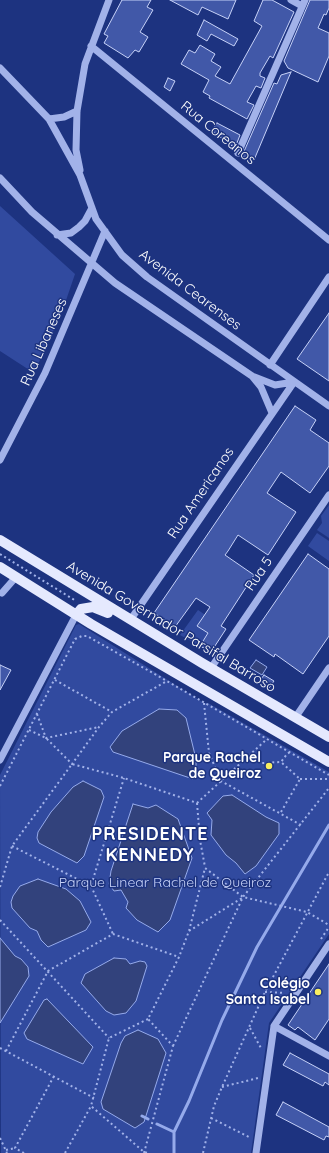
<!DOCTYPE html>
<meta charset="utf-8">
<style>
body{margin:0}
canvas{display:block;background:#1d3380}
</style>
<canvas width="329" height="1153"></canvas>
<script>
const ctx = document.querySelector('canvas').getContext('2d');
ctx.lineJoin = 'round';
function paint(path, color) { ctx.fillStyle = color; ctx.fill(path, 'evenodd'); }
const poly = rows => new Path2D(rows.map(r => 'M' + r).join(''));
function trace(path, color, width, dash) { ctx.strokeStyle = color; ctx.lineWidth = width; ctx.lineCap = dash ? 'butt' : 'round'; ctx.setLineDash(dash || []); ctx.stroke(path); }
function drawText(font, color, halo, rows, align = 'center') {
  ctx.font = font + ' Quicksand,sans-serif'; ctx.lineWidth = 3; ctx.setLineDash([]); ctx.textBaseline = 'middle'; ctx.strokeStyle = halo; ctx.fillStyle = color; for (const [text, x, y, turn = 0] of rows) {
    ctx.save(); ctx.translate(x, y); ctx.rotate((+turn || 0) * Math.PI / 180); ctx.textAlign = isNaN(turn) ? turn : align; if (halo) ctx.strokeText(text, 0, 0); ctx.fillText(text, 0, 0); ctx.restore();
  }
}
const green = poly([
 [0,206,75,274,62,312,34,373,0,351],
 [329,505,329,538,317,530,322,523,321,516],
 [317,533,329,541,329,561,308,546],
 [198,610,226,629,211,652,180,635],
 [79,624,204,703,208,703,329,772,329,934,269,1023,251,1153,1,1153,0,775,76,625]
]);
const water = poly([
 [256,660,267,667,262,675,250,668,256,660],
 [159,709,177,710,186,718,196,759,196,776,193,779,113,752,110,747,122,731,159,709],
 [83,781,101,790,104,797,84,856,77,863,39,843,37,838,38,832,51,812,73,787,83,781],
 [232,795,266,817,279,823,279,834,256,866,245,874,236,863,226,855,211,835,212,820,207,813,223,796,232,795],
 [133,804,148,808,156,805,178,819,192,858,170,920,158,932,137,920,126,908,128,902,121,890,114,891,109,884,111,871,133,804],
 [38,879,66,889,80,901,91,922,86,930,48,947,41,940,37,931,30,928,12,908,11,902,13,896,20,886,38,879],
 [0,938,15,956,21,959,28,967,29,976,0,1023,0,938],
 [114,958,126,959,130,964,140,961,145,962,147,966,136,1001,126,1013,114,1015,106,1011,81,983,85,974,114,958],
 [47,999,93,1047,83,1064,27,1039,24,1033,44,1000,47,999],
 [138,1030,158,1039,166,1053,144,1122,135,1128,103,1109,101,1102,121,1043,125,1036,138,1030]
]);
const stream = poly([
 [142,1116,148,1119],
 [157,1124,174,1132],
 [174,1153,174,1132,189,1101,222,1020,257,947,329,825]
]);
const building = poly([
 [122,0,151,0,147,7,153,10,140,32,148,37,139,52,135,50,128,58,104,43,108,36,104,34,122,0],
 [170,0,236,0,228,19,202,7,198,15,170,0],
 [263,0,272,0,294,12,273,58,270,56,260,73,260,76,265,78,261,88,256,86,247,102,254,105,247,119,209,98,210,96,203,92,209,80,181,64,189,50,195,53,200,45,215,54,211,61,221,67,215,76,230,84,262,26,254,21,263,0],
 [310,0,329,0,329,8,326,15,324,14,318,28,329,33,329,56,318,82,288,68,284,61,310,0],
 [204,20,238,39,234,46,211,34,207,41,197,35,204,20],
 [291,72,254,160,252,159,251,161,242,156,274,83,277,84,281,75,291,72],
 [168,78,175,81,170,91,164,87,168,78],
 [217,123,240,135,235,148,212,131,217,123],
 [329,313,329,381,297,359,329,313],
 [295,406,316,420,310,430,329,443,329,466,310,493,281,472,267,493,296,512,268,555,238,535,228,551,225,555,254,575,221,626,226,629,211,652,200,646,208,633,197,626,210,607,196,598,175,627,154,613,295,406],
 [308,554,329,569,329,636,303,674,275,654,274,657,249,640,308,554],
 [0,665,11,670,0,690,0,665],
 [264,675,274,681,269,688,259,682,264,675],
 [329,964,329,1019,315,1040,298,1027,295,1030,288,1025,329,964],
 [290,1053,329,1074,329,1085,325,1082,323,1086,283,1065,290,1053],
 [283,1102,329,1127,329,1137,326,1136,324,1140,276,1115,283,1102]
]);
const path = poly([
 [0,554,76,601],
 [55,680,112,712],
 [204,703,209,753,221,781,301,825],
 [37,714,46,738,99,727],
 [29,730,46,738,72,764,99,727,112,712,167,681],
 [249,756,262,763,281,762,287,754,290,752],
 [300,779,329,779],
 [0,786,75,639,82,636,87,636,167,681,329,775],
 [197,803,267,739],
 [197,803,200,840,205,867],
 [281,812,300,779,281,762],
 [12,846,91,886,124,778],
 [91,886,113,934],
 [0,887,12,846,72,764,124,778,197,803],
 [0,920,109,1038],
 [189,931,242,898],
 [321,939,329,927],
 [265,992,285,993],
 [148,1019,109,1038,91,1106,144,1152,149,1153],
 [250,1028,262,1050],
 [173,1046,243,897,329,788],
 [0,1048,94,1098],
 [6,1051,48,971,113,934,179,957],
 [222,1087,258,1078],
 [211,1118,249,1137],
 [0,1138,7,1153],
 [6,1150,15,1148],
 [24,1153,15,1148,54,1076],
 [65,1153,91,1106],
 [144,1153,173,1046,148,1019,179,957,189,931,205,868,243,897,307,912,329,925],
 [203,1153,214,1106,222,1087,265,992,329,872]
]);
const minor = poly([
 [291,0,302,6],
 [91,46,329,240],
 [0,68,49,119,80,175,96,219,122,255,147,277,329,406],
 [49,119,64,117,77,111],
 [238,153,305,0],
 [80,170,76,150,77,111,85,64,109,0],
 [0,178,32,212,115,283,252,376,275,385,294,382],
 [57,235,71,233,79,227,85,221,92,208],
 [270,365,329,277],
 [252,376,261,387,272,413],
 [0,460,45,373,105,231],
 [2,593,16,577],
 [131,619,294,382],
 [211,668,329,495],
 [295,718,329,668],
 [0,760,76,615],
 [274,1026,329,1056],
 [256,1153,274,1026,329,944]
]);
const major = poly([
 [0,540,202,663,329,737],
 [0,567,91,624,329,762],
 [76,615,81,609,93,607,108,613]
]);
const markers = [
 [269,766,4,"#f9ee60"],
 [318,992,4,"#f9ee60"]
];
const streetNames = [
 ["Rua Coreanos",218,133,39],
 ["Avenida Cearenses",190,290,37],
 ["Rua Libaneses",44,342,-66],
 ["Rua Americanos",201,493,-56],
 ["Rua 5",259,574,-56],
 ["Avenida Governador Parsifal Barroso",171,627,31]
];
const poiNames = [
 ["Parque Rachel",261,758],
 ["de Queiroz",261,774],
 ["Colégio",310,984],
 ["Santa Isabel",310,1000]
];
const parkNames = [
 ["Parque Linear Rachel de Queiroz",165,883]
];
const districtNames = [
 ["PRESIDENTE",150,835],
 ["KENNEDY",150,856]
];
paint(green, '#314a9f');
paint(water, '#32427c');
trace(water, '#95aaeb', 1);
trace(stream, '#95aaeb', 3);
paint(building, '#4158a8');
trace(building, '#c6d1f7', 1);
trace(path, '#a2b2e9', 2, [2, 3]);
trace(minor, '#a2b2e9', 7);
trace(major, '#e5e9fe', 10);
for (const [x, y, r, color] of markers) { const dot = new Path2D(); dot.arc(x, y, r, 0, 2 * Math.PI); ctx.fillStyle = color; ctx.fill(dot); trace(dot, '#1d3380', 1.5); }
drawText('14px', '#fff', '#1d3380', streetNames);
drawText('bold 14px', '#fff', '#1d3380', poiNames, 'right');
drawText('14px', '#c6d1f7', '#1d3380', parkNames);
ctx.letterSpacing = '1px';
drawText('bold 18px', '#fff', '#1d3380', districtNames);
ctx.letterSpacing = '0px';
</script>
